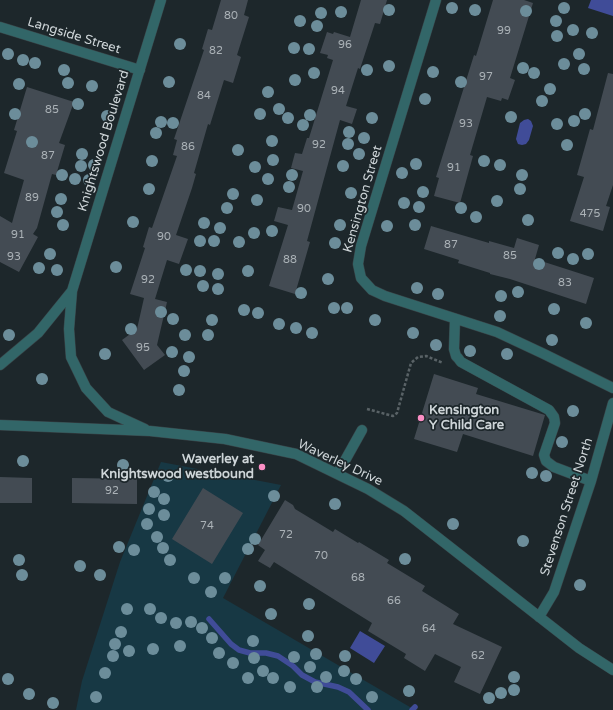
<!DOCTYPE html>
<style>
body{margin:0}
canvas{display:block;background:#1d272b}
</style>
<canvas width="613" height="710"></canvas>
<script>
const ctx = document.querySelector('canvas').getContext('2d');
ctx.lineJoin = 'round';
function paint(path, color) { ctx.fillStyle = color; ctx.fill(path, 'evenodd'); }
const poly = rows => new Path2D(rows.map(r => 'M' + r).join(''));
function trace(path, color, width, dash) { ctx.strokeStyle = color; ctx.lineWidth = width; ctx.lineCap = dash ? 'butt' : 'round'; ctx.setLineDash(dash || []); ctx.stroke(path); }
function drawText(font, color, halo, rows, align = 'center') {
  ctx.font = font + ' "Varela Round",sans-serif'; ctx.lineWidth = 3.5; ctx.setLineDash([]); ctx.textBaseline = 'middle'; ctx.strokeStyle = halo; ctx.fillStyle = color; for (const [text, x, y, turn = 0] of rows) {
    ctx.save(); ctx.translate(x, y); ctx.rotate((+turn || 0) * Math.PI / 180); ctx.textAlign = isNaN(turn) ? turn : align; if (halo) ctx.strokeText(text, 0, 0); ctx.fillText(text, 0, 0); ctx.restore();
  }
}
const green = poly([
 [161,462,281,485,223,598,415,710,76,710,82,681,120,562]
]);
const water = poly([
 [591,0,613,0,613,16,588,8],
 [528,119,531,121,533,126,529,140,526,144,522,145,518,144,516,139,520,123,524,120],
 [360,631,385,646,374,663,350,648]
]);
const stream = poly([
 [209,619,231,644,239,650,250,653,266,653,278,656,293,666,302,675,315,682,338,687,349,692,368,710],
 [412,710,415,707]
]);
const building = poly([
 [221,0,248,0,244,15,249,17,237,55,241,57,233,83,224,80,210,125,208,124,194,173,196,174,192,188,176,235,188,239,179,264,167,260,155,299,167,302,157,345,165,355,144,370,122,340,137,329,144,298,130,294,145,248,143,247,149,227,152,228,177,156,173,155,177,140,174,139,204,50,202,49,208,29,212,30],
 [361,0,387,0,380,24,375,23,360,69,358,68,346,106,357,109,352,124,340,120,307,241,310,242,295,294,269,286,288,225,274,221,278,207,292,210,303,171,291,168,295,153,302,154,307,138,309,138,333,60,327,58,328,55,320,53,327,32,333,34,334,32,350,37],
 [493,0,524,0,533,3,510,78,515,80,508,100,502,98,501,101,487,97,470,155,473,156,460,203,434,196,439,178,436,177,474,55,476,56],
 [608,73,613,74,613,185,606,206,610,207,603,231,570,221,584,177,577,175,590,129,593,130],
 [27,87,74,102,59,143,65,145,56,175,52,174,37,228,33,234,38,237,19,272,0,262,0,216,12,223,24,180,4,173,17,131,14,130],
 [431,226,489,243,489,241,514,248,517,238,539,245,535,259,594,278,586,304,510,279,490,274,490,273,458,263,459,260,424,249],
 [434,374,478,388,476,394,545,415,533,456,463,434,457,452,414,439],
 [0,477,32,478,32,503,0,503],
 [72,478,137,479,137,504,72,503],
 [203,488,243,513,212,564,172,539],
 [285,500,293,505,295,509,333,532,335,529,358,543,359,542,389,560,387,563,425,586,422,591,459,614,453,624,502,647,480,694,454,682,461,667,435,654,425,671,404,658,406,654,368,631,372,623,274,562,270,568,258,561,265,550,258,545]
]);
const path = poly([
 [367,409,393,416,397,413,411,363,418,357,426,356,443,363]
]);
const minor = poly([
 [436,0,361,246,358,264,361,278,372,290,385,296,497,332,544,354,613,388],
 [0,27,140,70],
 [455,319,454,349,456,356,458,358,461,362,549,410,554,417,555,423,544,455,546,461,554,467,591,481],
 [0,365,38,333,72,291],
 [0,425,150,431,225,439,296,454,368,489,404,511,579,648,613,670],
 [145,429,108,412,86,388,71,357,69,329,72,291,161,0],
 [338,473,362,430],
 [539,617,554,592,591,481,613,403]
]);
const trees = [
 [452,8],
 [564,8],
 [389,10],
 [475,10],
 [526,11],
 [341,12],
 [321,13],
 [300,21],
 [556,21],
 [317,26],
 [573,30],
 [592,33],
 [557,36],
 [180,44],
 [294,48],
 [309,49],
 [8,54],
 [579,54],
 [23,60],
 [35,63],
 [564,64],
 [389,66],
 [523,68],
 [584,69],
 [64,70],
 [367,70],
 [433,72],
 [314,73],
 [534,73],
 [295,80],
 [169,82],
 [461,82],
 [68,83],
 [19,84],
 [92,86],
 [550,89],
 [268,92],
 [425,99],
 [542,101],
 [78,104],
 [279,109],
 [15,114],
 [260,114],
 [585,114],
 [310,115],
 [107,116],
 [511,117],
 [288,118],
 [372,118],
 [574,121],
 [161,122],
 [173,123],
 [557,124],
 [303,125],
 [349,132],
 [156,133],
 [364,138],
 [272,141],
 [32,142],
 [348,144],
 [567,145],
 [238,150],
 [82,154],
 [359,154],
 [273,160],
 [152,161],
 [484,161],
 [416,164],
 [94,165],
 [500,165],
 [81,166],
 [343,166],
 [255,167],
 [402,173],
 [62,175],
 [292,175],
 [522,175],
 [75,179],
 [268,179],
 [89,180],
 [289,187],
 [149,189],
 [520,189],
 [423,192],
 [351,193],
 [233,194],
 [61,199],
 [257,200],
 [497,201],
 [404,203],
 [419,207],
 [227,208],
 [461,208],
 [57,212],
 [476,217],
 [528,220],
 [133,222],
 [204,223],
 [63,225],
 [340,225],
 [415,225],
 [387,226],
 [220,228],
 [272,231],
 [254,233],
 [200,241],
 [214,241],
 [239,242],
 [335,243],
 [558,253],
 [50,254],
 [588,254],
 [573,259],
 [539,264],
 [116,267],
 [39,268],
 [57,270],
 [186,270],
 [200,271],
 [248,271],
 [218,274],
 [328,279],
 [203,286],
 [417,288],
 [218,289],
 [518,292],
 [301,293],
 [438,294],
 [501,296],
 [334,308],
 [347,308],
 [554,309],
 [244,310],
 [161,312],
 [258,313],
 [500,316],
 [173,319],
 [212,320],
 [375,320],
 [586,323],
 [279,324],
 [296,328],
 [131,329],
 [312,333],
 [413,333],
 [9,335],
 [185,335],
 [208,335],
 [552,340],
 [436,345],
 [470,351],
 [172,352],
 [105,354],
 [507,354],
 [189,357],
 [184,371],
 [42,379],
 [179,390],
 [573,411],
 [562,442],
 [23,461],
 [123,465],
 [532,473],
 [168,476],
 [546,476],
 [154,492],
 [274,496],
 [164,499],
 [335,504],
 [149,509],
 [164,515],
 [147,524],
 [453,524],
 [157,537],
 [255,539],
 [523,541],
 [119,547],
 [163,548],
 [248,549],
 [134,550],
 [405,559],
 [19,560],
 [170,560],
 [80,566],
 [22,575],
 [100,575],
 [194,578],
 [225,578],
 [580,585],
 [260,586],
 [211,592],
 [309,604],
 [127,609],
 [150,609],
 [271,614],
 [161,618],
 [191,622],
 [176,623],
 [202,628],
 [121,632],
 [308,636],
 [212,638],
 [253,641],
 [115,644],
 [180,646],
 [153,649],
 [129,651],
 [219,653],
 [316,654],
 [113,656],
 [345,656],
 [294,657],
 [254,658],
 [233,663],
 [310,667],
 [263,671],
 [344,671],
 [105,673],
 [326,677],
 [514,677],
 [248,678],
 [273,678],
 [8,679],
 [356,679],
 [290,687],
 [317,687],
 [514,690],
 [409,691],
 [501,693],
 [29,694],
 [96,697],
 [372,697],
 [489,698],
 [53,703]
];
const markers = [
 [421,418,4,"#fb8fc5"],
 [262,467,4,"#fb8fc5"]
];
const numberNames = [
 ["80",231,16],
 ["99",504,31],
 ["96",345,45],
 ["82",216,51],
 ["97",486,77],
 ["94",338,91],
 ["84",204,96],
 ["85",52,110],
 ["93",466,124],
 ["92",319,145],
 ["86",188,147],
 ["87",48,156],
 ["91",454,168],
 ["89",32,198],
 ["90",304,209],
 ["475",590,214],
 ["91",18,235],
 ["90",164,237],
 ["87",451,245],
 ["85",510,256],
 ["93",14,257],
 ["88",290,260],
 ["92",148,280],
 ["83",565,283],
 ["95",143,348],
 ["92",112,491],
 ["74",207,526],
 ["72",286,535],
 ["70",321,556],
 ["68",358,578],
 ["66",394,601],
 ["64",429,629],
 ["62",478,656]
];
const streetNames = [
 ["Langside Street",74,36,17],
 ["Knightswood Boulevard",104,141,-73],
 ["Kensington Street",363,199,-74],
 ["Waverley Drive",340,463,25],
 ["Stevenson Street North",567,507,-72]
];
const poiNames = [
 ["Kensington",429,411],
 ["Y Child Care",429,426],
 ["Waverley at",254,460,"right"],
 ["Knightswood westbound",254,475,"right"]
];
paint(green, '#173844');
paint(water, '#404c98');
trace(stream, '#404c98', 5.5);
paint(building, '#434b53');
trace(minor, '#394347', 11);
trace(path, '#596266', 2.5, [3, 2]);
trace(minor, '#326668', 10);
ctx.fillStyle = '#6c8d9a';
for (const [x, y] of trees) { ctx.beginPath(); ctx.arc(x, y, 6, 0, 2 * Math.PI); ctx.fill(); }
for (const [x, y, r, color] of markers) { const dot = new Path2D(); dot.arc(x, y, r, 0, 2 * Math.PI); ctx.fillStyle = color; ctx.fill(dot); trace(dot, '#1d272b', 1.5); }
drawText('11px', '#abb2b7', null, numberNames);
drawText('13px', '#ced5d8', '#1d272b', streetNames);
drawText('bold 13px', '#ced5d8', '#1d272b', poiNames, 'left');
</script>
